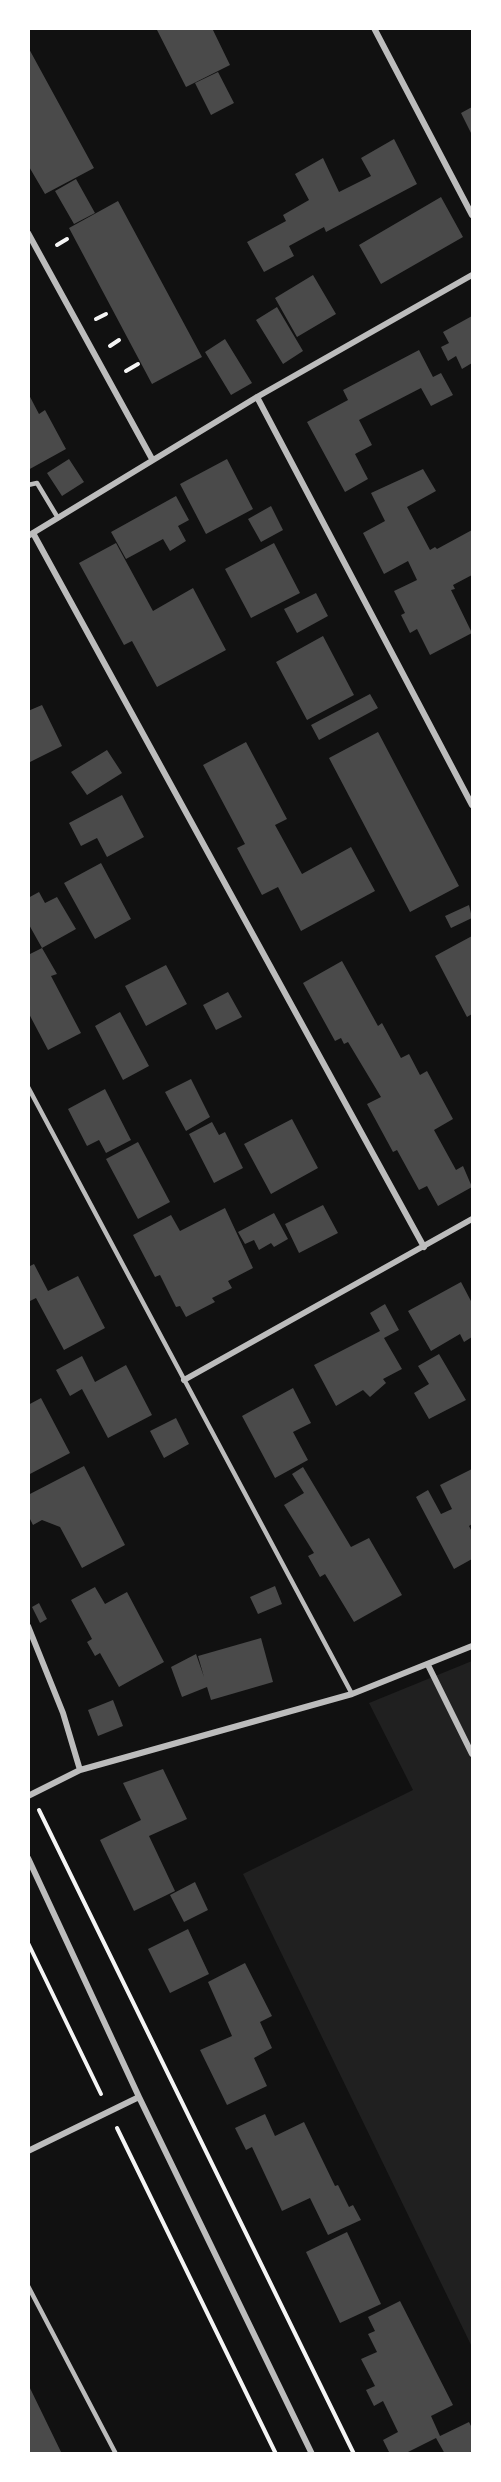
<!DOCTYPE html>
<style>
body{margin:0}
#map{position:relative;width:501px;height:2482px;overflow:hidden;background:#111;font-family:"Noto Sans",sans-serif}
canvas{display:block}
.frame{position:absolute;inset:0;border:30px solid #fff;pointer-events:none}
</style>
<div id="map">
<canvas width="501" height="2482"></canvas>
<div class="frame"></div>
</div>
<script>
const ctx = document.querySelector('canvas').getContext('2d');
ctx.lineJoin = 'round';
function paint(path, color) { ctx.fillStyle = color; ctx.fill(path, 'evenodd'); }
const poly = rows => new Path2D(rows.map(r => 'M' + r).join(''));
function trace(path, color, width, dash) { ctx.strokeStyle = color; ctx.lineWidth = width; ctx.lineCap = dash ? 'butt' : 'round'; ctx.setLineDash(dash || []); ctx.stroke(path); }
const green = poly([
 [472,1661,472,2347,243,1874,413,1790,369,1703]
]);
const building = poly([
 [156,28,212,28,230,65,186,87],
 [28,47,94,168,45,194,28,165],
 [218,72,234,103,211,115,195,83],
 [472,107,472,135,461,113],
 [394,139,417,184,326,232,324,227,289,246,294,256,264,272,247,242,286,221,283,215,309,200,295,174,323,158,339,192,371,176,361,158],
 [76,179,95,213,74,224,55,191],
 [441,197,463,237,381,284,359,245],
 [118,201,202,357,152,384,69,228],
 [313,275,336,314,297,337,275,298],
 [277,307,303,351,283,364,256,320],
 [472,316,472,363,462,369,456,356,448,361,441,347,449,343,443,332],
 [225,339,252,383,231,395,205,352],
 [419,350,433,377,441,373,453,395,431,406,421,388,359,420,372,445,355,454,368,479,345,492,307,422,348,400,343,390],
 [28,393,39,414,45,410,66,449,28,470],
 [69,459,84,482,62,496,47,473],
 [227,459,253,509,206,534,180,484],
 [423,469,436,491,407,507,430,550,435,547,437,549,472,530,472,575,453,585,455,589,451,590,472,633,430,655,417,629,410,633,401,615,405,613,394,591,417,580,408,561,384,574,363,533,385,521,371,493],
 [176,496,189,520,178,526,186,541,170,551,163,539,126,559,111,532],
 [271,506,283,530,261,542,248,519],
 [116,543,153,611,193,588,226,650,157,687,132,641,124,645,79,563],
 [274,543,300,593,251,618,225,569],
 [316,593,328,616,297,633,284,609],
 [323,636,354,695,307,720,276,662],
 [370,694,378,708,319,740,311,725],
 [42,705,62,746,28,763,28,711],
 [378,732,459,886,410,912,329,758],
 [246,742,287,819,275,825,302,874,351,847,375,891,301,931,278,887,262,895,237,848,245,844,203,765],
 [107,750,122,773,87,795,71,772],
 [122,795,144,837,107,857,97,838,81,846,69,823],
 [101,863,131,919,95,939,64,883],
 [39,892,45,903,57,897,76,929,42,948,28,923,28,898],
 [469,905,472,918,451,928,445,916],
 [472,936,472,1014,467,1017,435,956],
 [42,948,57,974,51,976,81,1033,48,1050,28,1012,28,955],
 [342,961,378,1026,382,1023,401,1058,409,1054,420,1075,427,1071,453,1119,434,1130,456,1170,463,1166,472,1187,438,1206,427,1186,419,1190,397,1150,393,1152,367,1104,381,1097,348,1042,344,1044,341,1038,335,1041,303,983],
 [166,965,187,1004,146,1026,125,986],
 [228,992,242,1017,216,1030,203,1005],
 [120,1012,149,1066,123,1080,95,1026],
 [191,1079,210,1117,186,1131,165,1092],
 [105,1089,131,1140,106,1153,99,1140,87,1146,68,1109],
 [292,1119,318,1168,271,1194,244,1144],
 [212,1122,219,1135,225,1132,243,1168,214,1183,189,1134],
 [138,1142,170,1202,138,1219,106,1159],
 [323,1205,338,1233,299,1253,285,1224],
 [225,1208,253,1268,228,1281,232,1288,212,1298,215,1302,186,1317,180,1306,176,1307,160,1275,155,1277,133,1235,171,1215,180,1231],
 [274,1213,288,1239,274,1247,271,1243,259,1250,254,1240,245,1244,238,1232],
 [34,1264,48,1291,78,1276,105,1328,64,1350,36,1298,28,1302,28,1267],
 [461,1282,472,1303,472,1337,464,1342,460,1334,431,1351,408,1311],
 [385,1304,399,1330,384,1338,402,1369,383,1379,386,1383,370,1397,363,1390,336,1406,314,1365,380,1331,370,1313],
 [439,1354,466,1400,429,1419,414,1393,429,1384,418,1366],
 [82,1356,95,1382,126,1365,152,1415,108,1438,82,1389,70,1396,56,1370],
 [293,1388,311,1423,293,1432,308,1460,275,1478,242,1416],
 [41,1398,70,1453,28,1475,28,1405],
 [176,1418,189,1444,164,1458,150,1431],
 [84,1466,125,1545,82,1568,60,1527,42,1520,33,1525,28,1515,28,1495],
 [303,1467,351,1547,369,1538,402,1595,354,1622,325,1574,320,1577,308,1556,314,1553,284,1505,304,1493,292,1474],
 [472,1469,472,1524,469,1526,472,1532,472,1559,454,1569,416,1497,428,1490,441,1514,452,1509,440,1485],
 [275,1586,282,1604,258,1614,250,1597],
 [95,1587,105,1604,127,1592,164,1662,119,1687,100,1653,95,1656,87,1642,92,1639,71,1600],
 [39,1603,47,1619,40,1623,32,1607],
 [261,1638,273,1682,211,1700,207,1687,182,1697,171,1667,196,1654,204,1677,198,1656],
 [113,1700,123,1726,98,1736,88,1710],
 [163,1769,187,1819,149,1836,175,1891,134,1911,100,1840,141,1820,123,1783],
 [195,1882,208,1910,184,1922,170,1895],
 [188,1929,209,1974,170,1993,148,1949],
 [245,1963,272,2016,260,2022,272,2048,254,2058,267,2086,227,2105,200,2050,232,2036,208,1982],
 [265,2114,275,2136,304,2122,335,2186,338,2185,349,2207,353,2205,361,2220,328,2235,310,2198,282,2211,252,2147,246,2150,235,2128],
 [347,2232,381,2304,340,2323,306,2252],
 [400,2301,453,2405,431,2416,440,2436,469,2422,472,2428,472,2451,467,2454,445,2454,436,2438,404,2454,390,2454,383,2440,398,2432,383,2401,374,2406,366,2390,375,2386,361,2359,377,2352,368,2334,375,2331,368,2317],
 [28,2384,62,2454,28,2454]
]);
const path = poly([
 [57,245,67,239],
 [96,319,106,314],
 [110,346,119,340],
 [126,371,138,364],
 [39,1810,354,2454],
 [28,1943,101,2094],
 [117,2128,276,2454]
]);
const service = poly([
 [28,485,37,483,58,518],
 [28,1087,352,1694],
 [28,2286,116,2454]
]);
const minor = poly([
 [374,28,472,215],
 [28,233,152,459],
 [257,397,472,805],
 [33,533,424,1247],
 [28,536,257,397,472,275],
 [184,1380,472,1219],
 [28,1626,63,1713,80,1770],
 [428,1665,472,1754],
 [28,1796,80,1770,352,1694,472,1646],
 [28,1858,139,2097,312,2454],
 [28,2151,139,2097]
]);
paint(green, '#202020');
paint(building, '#4a4a4a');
trace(path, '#f5f5f5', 4);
trace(service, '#bcbcbc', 4.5);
trace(minor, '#bcbcbc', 6);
</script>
